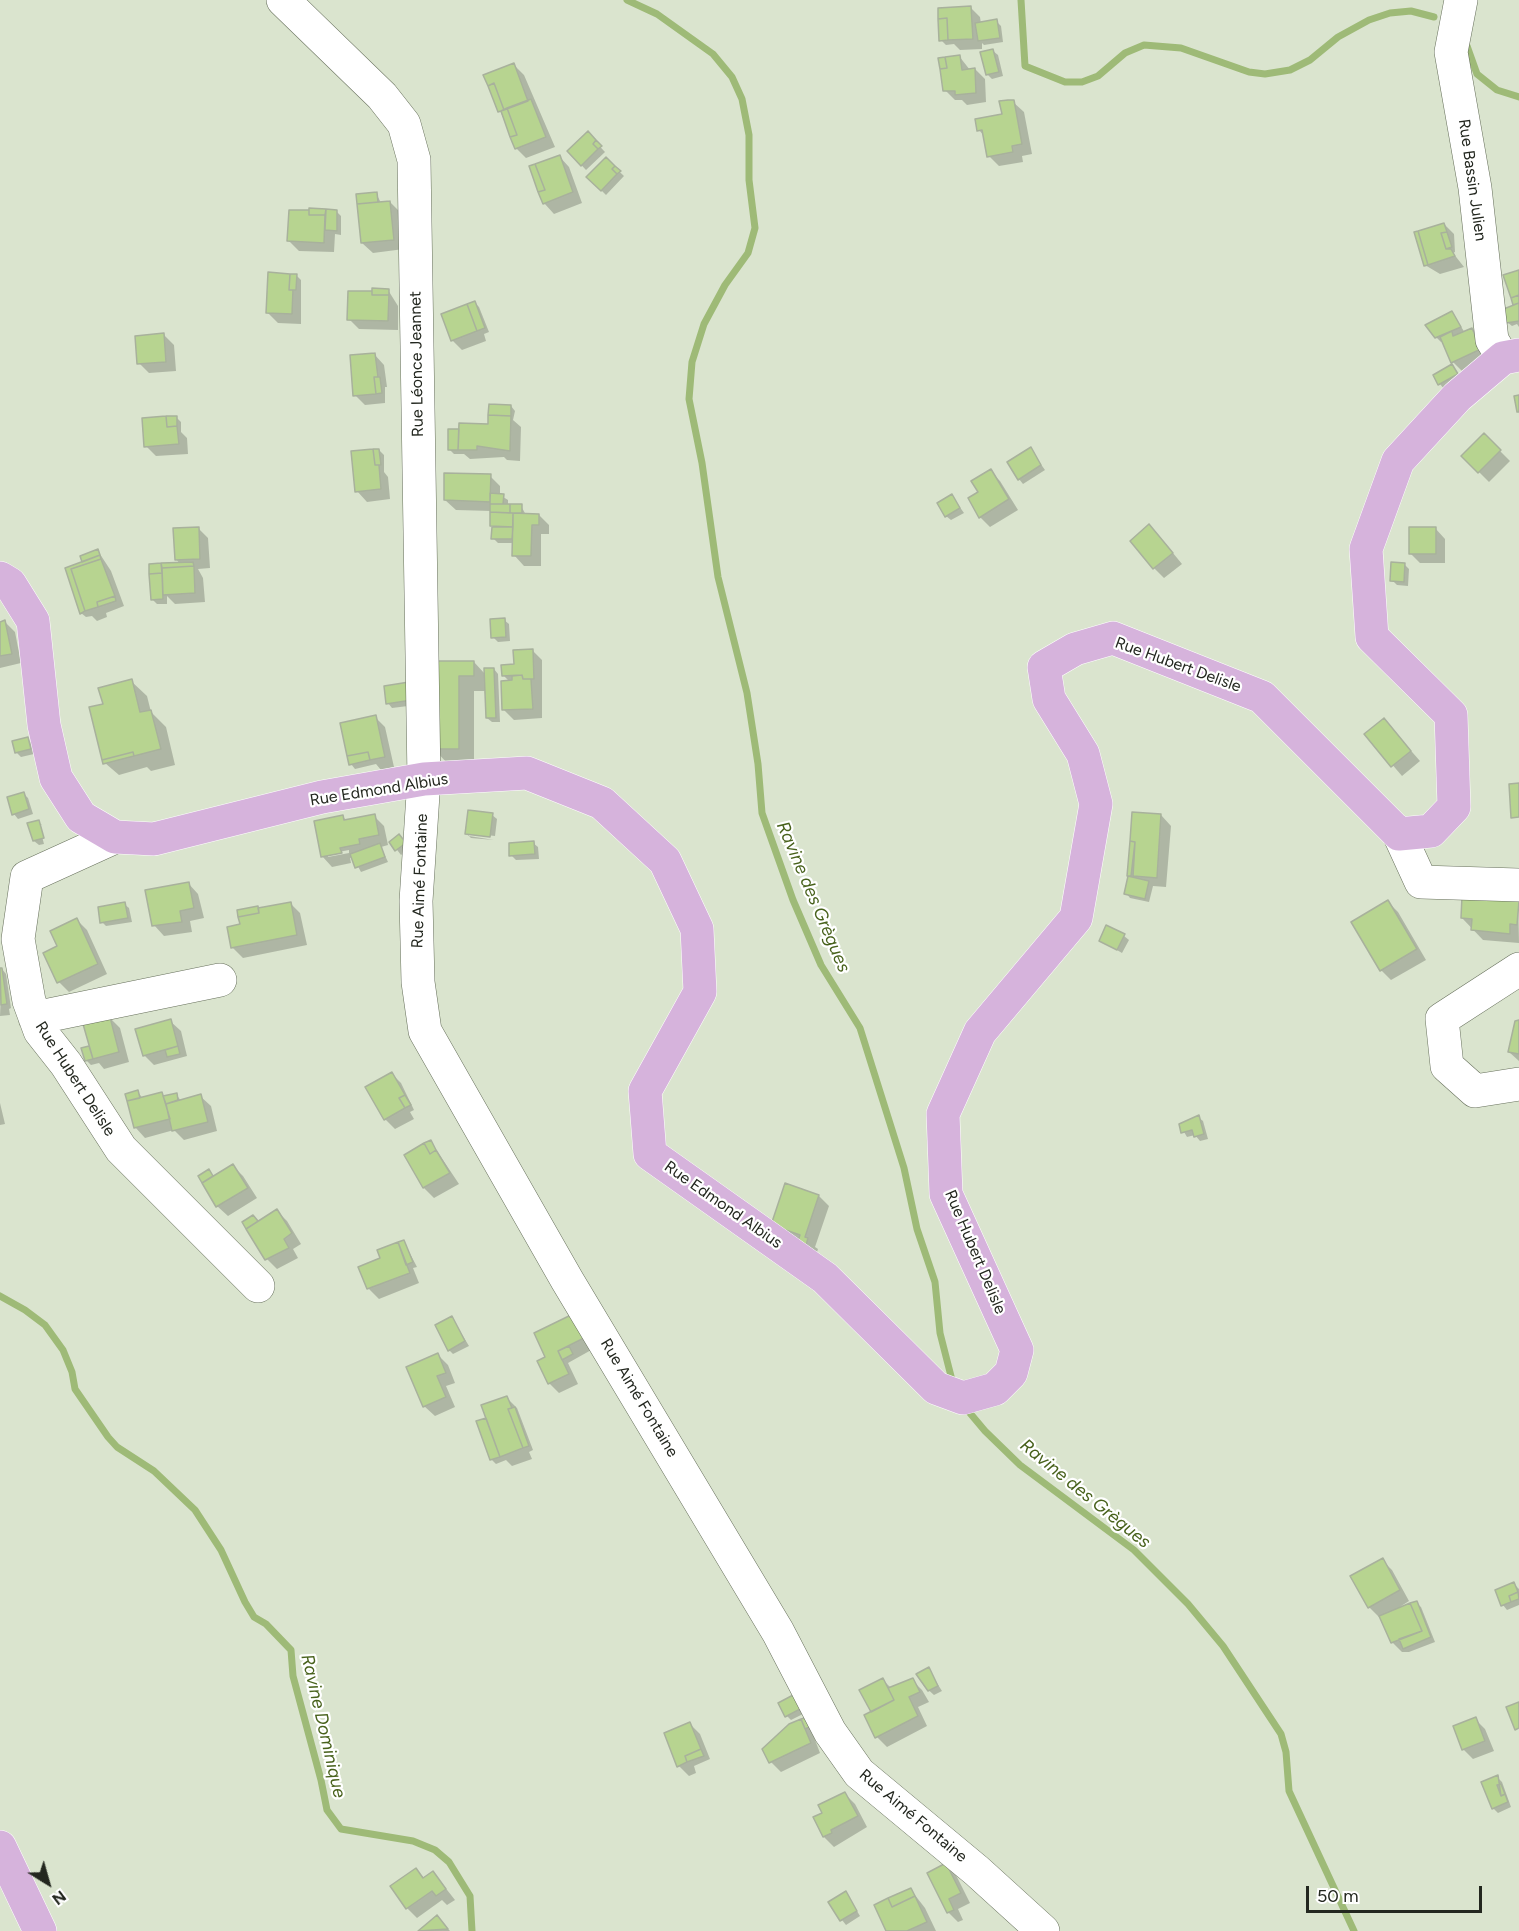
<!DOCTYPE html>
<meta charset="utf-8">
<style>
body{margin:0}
#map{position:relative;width:1519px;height:1931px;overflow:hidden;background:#dae4ce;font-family:Figtree,sans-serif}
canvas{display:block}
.north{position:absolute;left:18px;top:1853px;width:60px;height:60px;-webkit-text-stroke:4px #fff;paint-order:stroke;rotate:143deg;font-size:16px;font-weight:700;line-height:24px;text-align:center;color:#23271f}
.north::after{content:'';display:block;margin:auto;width:21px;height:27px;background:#23271f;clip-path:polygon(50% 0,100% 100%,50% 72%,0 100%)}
.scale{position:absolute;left:1306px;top:1886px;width:176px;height:27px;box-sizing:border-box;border:3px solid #23271f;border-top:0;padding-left:8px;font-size:18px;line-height:21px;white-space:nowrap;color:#23271f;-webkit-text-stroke:4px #fff;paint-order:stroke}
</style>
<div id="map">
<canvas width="1519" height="1931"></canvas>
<div class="north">N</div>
<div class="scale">50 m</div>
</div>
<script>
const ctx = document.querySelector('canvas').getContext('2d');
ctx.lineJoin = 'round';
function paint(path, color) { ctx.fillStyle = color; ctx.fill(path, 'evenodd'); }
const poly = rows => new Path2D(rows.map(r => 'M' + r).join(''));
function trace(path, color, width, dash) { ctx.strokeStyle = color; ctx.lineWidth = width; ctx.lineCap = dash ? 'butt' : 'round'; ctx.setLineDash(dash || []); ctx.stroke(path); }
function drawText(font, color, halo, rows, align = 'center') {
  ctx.font = font + ' Figtree,sans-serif'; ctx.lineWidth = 4.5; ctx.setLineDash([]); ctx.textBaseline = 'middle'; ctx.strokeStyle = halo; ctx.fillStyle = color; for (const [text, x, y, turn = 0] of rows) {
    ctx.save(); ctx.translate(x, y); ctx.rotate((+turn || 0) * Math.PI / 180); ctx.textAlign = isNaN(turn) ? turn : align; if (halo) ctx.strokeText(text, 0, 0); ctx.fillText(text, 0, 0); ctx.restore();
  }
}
const shadow = poly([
 [970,7,980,17,981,24,996,21,1001,26,1003,42,984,45,982,43,982,49,960,50,954,44,946,45,941,40],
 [993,51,998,55,1003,76,992,79,987,74],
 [959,56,970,70,975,69,985,79,986,102,967,105,962,100,955,100,945,90],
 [514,65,524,75,555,147,526,158,516,148,489,85],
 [1013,102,1024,112,1032,154,1022,156,1023,162,999,166,989,156,985,137,979,130,1004,115],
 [588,134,605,152,586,170,569,152],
 [559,156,569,167,582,203,554,214,544,203],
 [606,159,624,176,606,195,588,177],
 [376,193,381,203,390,202,400,212,404,249,373,253,362,243,357,195],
 [336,211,341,216,341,235,335,234,334,252,299,251,289,241,290,212],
 [1444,224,1454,234,1455,252,1453,253,1464,267,1440,274,1425,265],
 [1519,271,1519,327,1517,324,1512,326,1507,322,1515,306,1505,276],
 [296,275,301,280,301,324,278,323,267,312],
 [388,290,398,306,398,330,359,329,349,319],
 [475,303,479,307,489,332,484,334,486,341,462,350,452,340],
 [1452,312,1465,333,1471,330,1481,340,1490,360,1463,372,1453,362,1443,341,1441,342,1436,337],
 [164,335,174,345,176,371,149,373,139,363],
 [374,354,384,365,387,387,385,387,385,403,365,405,355,395],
 [1452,366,1461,379,1444,389,1440,384],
 [511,406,515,411,513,420,521,427,520,461,507,460,504,457,470,459,464,454,454,454,449,449,490,425],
 [176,417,181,422,181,432,187,438,188,454,156,456,146,446],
 [1484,435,1510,461,1489,482,1463,456],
 [1030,449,1045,470,1023,484,1019,479],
 [379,450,384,455,384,472,388,477,390,499,367,502,357,491],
 [990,471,1000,481,1018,510,990,527,980,517,980,493],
 [490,476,500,486,500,495,508,500,508,506,521,506,526,515,539,515,549,525,549,534,541,534,541,566,524,566,514,555,514,543,498,543,493,538,492,511,456,510,445,500],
 [952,496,964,513,951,520,946,516],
 [198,528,208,538,210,568,198,569,203,578,205,602,175,604,167,596,167,604,157,604,152,599,150,566,180,564,176,559],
 [1435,528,1445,539,1445,563,1420,563,1410,553],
 [1159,536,1182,564,1164,578,1154,568],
 [98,551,111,571,124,606,106,613,107,617,97,621,92,616,86,617,81,613,84,563],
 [1404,564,1409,569,1408,586,1397,585,1392,580],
 [504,620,509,624,510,641,498,642,493,637],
 [5,622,15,632,21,663,0,668,0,623],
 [532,650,542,660,542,718,514,720,504,710,510,682,504,676],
 [435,662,474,662,485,674,494,669,498,674,500,722,492,722,487,718,486,691,474,691,474,764,448,764,433,748],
 [131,681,147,696,151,712,166,727,175,765,151,771,147,767,119,775,105,763],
 [385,687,416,705,392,708,388,703],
 [375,717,385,727,394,767,381,770,376,764,355,769,351,764],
 [1384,720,1420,761,1402,776,1366,734],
 [27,739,32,743,34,754,21,757,16,752],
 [23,793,28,798,33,814,18,819,14,814],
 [492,815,497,819,495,836,469,833,469,836,494,840,471,838,466,833],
 [1161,815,1171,826,1166,887,1153,886,1149,902,1130,898,1126,893,1130,876,1131,841],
 [374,816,384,826,388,845,381,847,388,862,361,872,353,857,350,858,351,863,332,867,322,856,343,817,347,821],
 [349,850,349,853,328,857,328,854],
 [38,822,42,825,39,825,44,844,39,845,34,841,29,824],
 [399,836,409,849,401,855,391,842],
 [533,843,538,847,539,859,516,860,511,855],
 [188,883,198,894,204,918,190,921,192,932,164,936,154,925],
 [1388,902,1398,912,1426,960,1391,980,1381,970],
 [1518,902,1519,943,1483,940,1462,918],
 [290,903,300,913,307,945,243,958,232,947,241,925,260,910],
 [124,904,129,908,132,922,106,926,102,922],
 [77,920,87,930,107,974,69,992,59,982,59,947],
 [1124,936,1129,940,1122,953,1100,940],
 [2,969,6,974,11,1008,9,1009,10,1015,0,1016],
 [110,1018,120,1028,129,1062,104,1069,99,1063,91,1065,86,1060,88,1048,92,1052],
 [170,1021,181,1031,187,1056,154,1065,144,1055],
 [1519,1021,1519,1061,1509,1052],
 [391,1073,401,1083,414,1110,410,1112,414,1119,395,1129,385,1119,367,1087],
 [138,1092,143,1099,162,1094,165,1097,176,1094,181,1101,200,1096,211,1106,217,1131,184,1140,174,1130,145,1138,135,1127],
 [0,1103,5,1124,0,1125],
 [1198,1117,1203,1121,1208,1139,1200,1141,1195,1135,1187,1137,1180,1125],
 [431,1142,459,1184,434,1198,424,1188,406,1156],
 [233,1166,243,1176,257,1198,228,1216,217,1206,200,1177,209,1171,214,1177],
 [819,1196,829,1206,815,1247,818,1249,815,1258,777,1239],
 [277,1211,287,1221,301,1244,293,1249,298,1258,277,1269,267,1259,244,1222,253,1217,259,1223],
 [404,1242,417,1267,413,1268,419,1283,379,1299,369,1289,360,1268,382,1259],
 [573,1316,593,1349,568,1363,578,1384,559,1393,549,1383,547,1358],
 [452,1318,469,1346,453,1354,449,1350],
 [438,1355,448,1365,455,1383,446,1386,455,1407,435,1416,424,1406],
 [507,1398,517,1408,533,1450,529,1452,532,1459,512,1466,506,1460,496,1464,491,1459],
 [1382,1560,1392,1570,1409,1601,1392,1612,1416,1603,1421,1607,1435,1642,1409,1652,1402,1652,1392,1642,1381,1616,1379,1617,1369,1607],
 [1514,1584,1519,1589,1519,1605,1507,1610,1503,1605],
 [928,1669,942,1691,934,1695,924,1686,918,1674],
 [883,1680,891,1688,912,1680,922,1690,929,1702,918,1707,927,1726,887,1747,877,1737,873,1713],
 [794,1696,805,1713,791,1720,787,1716],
 [1475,1719,1485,1729,1494,1751,1473,1759,1463,1749],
 [812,1723,812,1732,820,1753,781,1772,771,1762,764,1749],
 [690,1724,700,1734,710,1759,694,1766,696,1773,689,1776,679,1766],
 [1497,1777,1502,1782,1511,1807,1498,1813,1493,1808],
 [844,1793,855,1804,867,1827,834,1847,824,1837,824,1813],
 [946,1865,956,1875,970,1903,958,1909,963,1920,958,1922,948,1912],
 [416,1870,424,1878,433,1872,455,1900,447,1905,442,1900,417,1918,407,1908],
 [911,1890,925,1908,936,1931,888,1931],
 [846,1893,860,1916,846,1925,842,1920],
 [437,1917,450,1931,420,1931]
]);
const stream = poly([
 [627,0,657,14,713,54,732,77,742,99,749,135,749,180,755,228,748,253,725,285,704,324,692,362,689,399,702,463,718,577,747,693,758,764,762,813,793,900,821,965,860,1028,904,1168,917,1229,935,1282,940,1333,953,1384],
 [1021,0,1025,66,1065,82,1082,82,1098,76,1125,53,1144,45,1181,48,1249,72,1265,74,1290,70,1310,60,1338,37,1369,20,1390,13,1411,11,1434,17],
 [1467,46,1477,74,1497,90,1519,97],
 [0,1296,25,1310,45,1325,63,1350,72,1372,75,1389,108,1437,117,1447,154,1471,195,1510,221,1550,245,1602,254,1617,266,1624,291,1650,293,1676,321,1780,327,1810,341,1829,413,1841,435,1850,449,1862,470,1896,472,1931],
 [964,1406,985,1431,1020,1465,1134,1550,1188,1604,1223,1646,1281,1734,1286,1752,1289,1791,1354,1931]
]);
const building = poly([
 [971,6,973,39,948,40,947,18,938,19,938,8,971,6],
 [947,18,948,40,939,41,938,19,947,18],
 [997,19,1000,38,978,41,975,23,997,19],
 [993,49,999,72,986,75,980,52,993,49],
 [960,55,962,70,975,68,976,93,955,95,955,91,943,91,940,69,947,68,945,57,960,55],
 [945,57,947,68,940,69,938,58,945,57],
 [514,63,528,101,504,110,494,83,488,86,483,75,514,63],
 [494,83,504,110,498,112,488,86,494,83],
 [531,99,546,137,515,149,510,137,517,135,507,108,531,99],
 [1008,100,1014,100,1022,144,1012,146,1013,152,987,157,982,130,977,131,975,119,1002,114,999,101,1008,100],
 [507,108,517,135,510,137,501,111,507,108],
 [588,131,596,140,593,144,598,149,581,166,567,151,588,131],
 [596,140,602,146,598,149,593,144,596,140],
 [560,155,573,192,543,204,538,192,545,190,535,164,560,155],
 [606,157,615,166,612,169,617,174,601,191,586,177,606,157],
 [535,164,545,190,538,192,529,166,535,164],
 [615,166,621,171,617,174,612,169,615,166],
 [377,192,378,202,357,204,356,194,377,192],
 [390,201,394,240,361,243,357,204,390,201],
 [309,208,326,209,325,215,309,215,309,208],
 [326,209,337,210,337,231,325,230,326,209],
 [289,210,309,210,309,215,325,215,324,243,287,241,289,210],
 [1444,223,1447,232,1441,233,1446,249,1451,249,1455,256,1428,265,1418,231,1444,223],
 [1418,231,1428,265,1424,266,1414,232,1418,231],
 [1447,232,1452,247,1446,249,1441,233,1447,232],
 [1519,270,1519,295,1511,298,1503,275,1519,270],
 [268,272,290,274,289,290,293,290,292,314,266,313,268,272],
 [290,274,297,274,296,290,289,290,290,274],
 [372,288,389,289,389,295,372,295,372,288],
 [348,291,372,291,372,295,389,295,388,321,347,320,348,291],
 [1519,295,1519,303,1513,305,1511,298,1519,295],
 [475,301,485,328,477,331,467,304,475,301],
 [1519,303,1519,321,1506,323,1501,310,1519,303],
 [467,304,477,331,451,341,441,314,467,304],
 [1452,311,1461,327,1435,338,1425,325,1452,311],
 [1472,328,1481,349,1451,363,1440,337,1452,331,1453,336,1472,328],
 [164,333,166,362,137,364,135,336,164,333],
 [375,353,378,377,374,377,376,394,353,396,350,355,375,353],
 [1452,364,1458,374,1438,385,1433,375,1452,364],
 [374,377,380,377,382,393,376,394,374,377],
 [1519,395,1519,412,1517,412,1514,396,1519,395],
 [489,404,511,405,511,416,488,415,489,404],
 [488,415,511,416,510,451,477,446,477,450,458,450,459,423,488,424,488,415],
 [166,416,177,416,177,426,167,427,166,416],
 [166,416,167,427,177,426,179,444,144,447,142,418,166,416],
 [448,429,459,429,458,450,448,450,448,429],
 [1484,433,1501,450,1478,473,1461,456,1484,433],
 [1031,447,1041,465,1018,480,1007,462,1031,447],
 [373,449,379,449,381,465,375,465,373,449],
 [373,449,375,465,379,465,381,489,355,492,351,451,373,449],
 [991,469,1009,499,979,518,968,498,978,492,971,481,991,469],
 [444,473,491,474,490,502,444,500,444,473],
 [490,493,504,494,503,504,490,504,490,493],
 [952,494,960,508,945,517,937,503,952,494],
 [490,504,510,504,510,513,490,512,490,504],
 [510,504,522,504,522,513,510,513,510,504],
 [490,512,513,513,513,527,490,526,490,512],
 [513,513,539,514,539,525,532,525,531,556,512,556,513,513],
 [1149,524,1173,553,1153,569,1130,541,1149,524],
 [199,527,200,559,175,560,173,528,199,527],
 [492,527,513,527,512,539,491,539,492,527],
 [1409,527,1436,527,1436,554,1409,554,1409,527],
 [98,549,100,555,82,562,80,556,98,549],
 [100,555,101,559,71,569,85,611,80,614,65,568,100,555],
 [101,559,115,596,97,602,98,607,85,611,71,569,101,559],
 [193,562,194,566,162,568,161,563,193,562],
 [1391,562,1405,563,1404,582,1390,581,1391,562],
 [161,563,162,573,149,574,149,564,161,563],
 [194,566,195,593,163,595,162,568,194,566],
 [162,573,163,599,151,600,149,574,162,573],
 [115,596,116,601,98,607,97,602,115,596],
 [505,618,506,637,491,638,490,619,505,618],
 [5,620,12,654,0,656,0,622,5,620],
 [533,649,534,679,523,679,522,675,502,676,501,665,514,664,513,650,533,649],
 [434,661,474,661,474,676,459,676,459,749,431,749,434,661],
 [484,668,494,668,496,718,486,718,484,668],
 [522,675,523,679,531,679,533,709,502,710,501,681,512,680,512,676,522,675],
 [132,679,140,712,151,710,161,749,134,756,133,752,102,760,89,707,103,704,98,688,132,679],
 [409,682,412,700,386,704,384,686,409,682],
 [376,715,385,757,370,760,368,752,347,756,340,723,376,715],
 [1384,718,1411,751,1391,767,1364,734,1384,718],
 [28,737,31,749,15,753,12,741,28,737],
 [133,752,134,756,103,764,102,760,133,752],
 [368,752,370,760,349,765,347,756,368,752],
 [1519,783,1519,817,1511,818,1509,784,1519,783],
 [24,792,29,809,12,815,7,797,24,792],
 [468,810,493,813,490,837,465,834,468,810],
 [1132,812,1161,814,1157,878,1133,876,1135,842,1130,841,1132,812],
 [375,814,379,835,359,839,360,844,340,848,342,853,321,857,314,821,343,815,344,820,375,814],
 [39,820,44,838,33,841,27,823,39,820],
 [399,834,406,843,395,851,389,842,399,834],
 [534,841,535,854,509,856,509,843,534,841],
 [1130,841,1135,842,1131,876,1127,876,1130,841],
 [380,843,385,857,355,868,350,854,380,843],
 [1128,876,1149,881,1145,899,1124,894,1128,876],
 [189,882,194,908,180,911,182,922,152,926,145,890,189,882],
 [1462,896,1519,901,1517,925,1510,924,1510,934,1471,930,1472,919,1461,918,1462,896],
 [1388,900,1417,949,1380,971,1351,922,1388,900],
 [125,902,128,918,100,923,98,907,125,902],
 [291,902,297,935,231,948,227,927,240,924,238,917,259,913,258,908,291,902],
 [258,906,259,913,238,917,237,910,258,906],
 [77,918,98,964,57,983,43,953,57,946,50,931,77,918],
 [1106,925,1125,934,1117,950,1099,941,1106,925],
 [0,968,2,968,7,1004,1,1005,0,968],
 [110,1017,119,1052,93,1059,83,1024,110,1017],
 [171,1019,178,1046,143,1056,135,1029,171,1019],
 [1519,1020,1519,1054,1508,1052,1515,1021,1519,1020],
 [89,1046,93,1059,85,1061,81,1048,89,1046],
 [178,1046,180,1054,167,1057,165,1050,178,1046],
 [392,1072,405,1095,399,1098,405,1108,384,1120,365,1087,392,1072],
 [138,1090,140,1098,127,1101,125,1094,138,1090],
 [162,1092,170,1119,134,1128,127,1101,162,1092],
 [177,1093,178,1100,166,1104,163,1096,177,1093],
 [201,1094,208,1122,172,1131,166,1104,201,1094],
 [405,1095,411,1105,405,1108,399,1098,405,1095],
 [1199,1115,1204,1134,1194,1137,1192,1130,1181,1133,1179,1124,1199,1115],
 [431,1140,436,1150,430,1154,424,1143,431,1140],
 [424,1143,430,1154,436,1150,450,1173,423,1188,404,1155,424,1143],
 [233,1164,248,1188,216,1207,202,1183,233,1164],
 [209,1169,213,1176,202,1183,198,1176,209,1169],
 [785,1183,819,1195,805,1237,808,1238,805,1249,796,1246,800,1235,771,1225,785,1183],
 [277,1209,292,1233,284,1239,289,1248,265,1260,246,1229,277,1209],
 [253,1215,258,1221,246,1229,242,1222,253,1215],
 [404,1240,413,1262,406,1265,398,1242,404,1240],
 [398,1242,410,1273,367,1289,358,1267,380,1258,377,1250,398,1242],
 [573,1314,584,1338,558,1351,569,1374,548,1384,537,1361,545,1357,534,1333,573,1314],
 [452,1316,465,1341,448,1351,435,1325,452,1316],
 [569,1346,573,1354,562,1360,558,1351,569,1346],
 [438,1353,446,1373,437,1376,446,1397,423,1407,406,1367,438,1353],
 [507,1396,512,1408,508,1409,523,1448,500,1457,481,1405,507,1396],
 [515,1407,529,1446,523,1448,508,1409,515,1407],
 [486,1418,500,1457,490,1460,476,1421,486,1418],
 [1383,1558,1400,1590,1368,1608,1350,1576,1383,1558],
 [1514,1582,1518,1592,1509,1596,1511,1602,1501,1606,1495,1590,1514,1582],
 [1518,1592,1519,1599,1511,1602,1509,1596,1518,1592],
 [1417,1601,1431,1637,1403,1649,1399,1639,1422,1631,1410,1603,1417,1601],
 [1410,1603,1422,1631,1391,1643,1379,1616,1410,1603],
 [929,1667,938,1686,928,1691,916,1674,929,1667],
 [883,1678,894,1700,871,1712,859,1690,883,1678],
 [913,1678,920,1692,909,1697,918,1716,875,1738,864,1715,894,1700,888,1688,913,1678],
 [795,1694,802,1708,785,1717,778,1703,795,1694],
 [1519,1702,1519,1728,1515,1730,1506,1707,1519,1702],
 [808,1717,812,1726,805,1729,801,1719,808,1717],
 [1476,1717,1485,1741,1462,1750,1453,1726,1476,1717],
 [801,1719,811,1743,769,1763,762,1749,789,1724,801,1719],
 [690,1722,701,1749,685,1756,687,1762,677,1767,664,1733,690,1722],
 [701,1749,704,1756,687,1762,685,1756,701,1749],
 [1498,1775,1501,1796,1505,1794,1508,1802,1492,1809,1481,1782,1498,1775],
 [1501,1784,1505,1794,1501,1796,1497,1785,1501,1784],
 [845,1792,858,1816,831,1830,832,1833,823,1837,813,1817,822,1813,818,1805,845,1792],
 [946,1863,961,1893,949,1899,954,1910,947,1913,927,1873,946,1863],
 [416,1868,423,1878,433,1871,446,1889,436,1896,432,1891,406,1909,390,1886,416,1868],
 [911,1888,915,1896,892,1907,888,1898,911,1888],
 [846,1891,857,1911,840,1921,828,1902,846,1891],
 [915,1896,927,1922,907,1931,886,1931,874,1905,888,1898,892,1907,915,1896],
 [437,1915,448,1929,418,1931,437,1915]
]);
const minor = poly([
 [283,0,382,96,404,124,414,160,424,779,416,901,418,982,425,1031,567,1280,778,1632,830,1732,859,1773,977,1871,1043,1931],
 [1461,0,1451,52,1475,188,1492,340,1503,358],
 [1399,834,1421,882,1519,885],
 [115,837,27,877,18,939,29,1001,40,1031,66,1064,121,1149,258,1286],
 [1519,969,1442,1019,1447,1066,1475,1091,1519,1084],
 [35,1018,220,980]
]);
const major = poly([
 [0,578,10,584,33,621,44,725,56,778,81,817,115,837,154,839,322,797,424,779,527,773,602,803,665,861,697,929,700,992,645,1091,650,1154,825,1278,936,1388,963,1398,995,1389,1011,1373,1017,1350,946,1194,943,1114,980,1032,1076,918,1096,804,1083,754,1049,699,1044,667,1075,649,1113,638,1262,697,1399,834,1431,831,1454,807,1451,715,1372,637,1366,549,1398,461,1457,397,1503,358,1519,355],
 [0,1847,40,1931]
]);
const streetNames = [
 ["Rue Bassin Julien",1472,180,82],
 ["Rue Léonce Jeannet",417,364,-91],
 ["Rue Hubert Delisle",1178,665,20],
 ["Rue Edmond Albius",379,790,-9],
 ["Rue Aimé Fontaine",420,881,-88],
 ["Rue Hubert Delisle",75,1079,57],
 ["Rue Edmond Albius",723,1205,35],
 ["Rue Hubert Delisle",975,1252,67],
 ["Rue Aimé Fontaine",639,1398,59],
 ["Rue Aimé Fontaine",913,1816,40]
];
const waterNames = [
 ["Ravine des Grègues",813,897,67],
 ["Ravine des Grègues",1085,1494,39],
 ["Ravine Dominique",323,1726,77]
];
paint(shadow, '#0003');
trace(stream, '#9eba77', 7);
paint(building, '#b7d490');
trace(building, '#a8b19c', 1.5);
trace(minor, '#67705c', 34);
trace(major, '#fff', 34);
trace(minor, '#fff', 33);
trace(major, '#d6b3dc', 33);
drawText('16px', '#23271f', '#fff', streetNames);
drawText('italic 18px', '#48621c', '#fff', waterNames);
</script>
